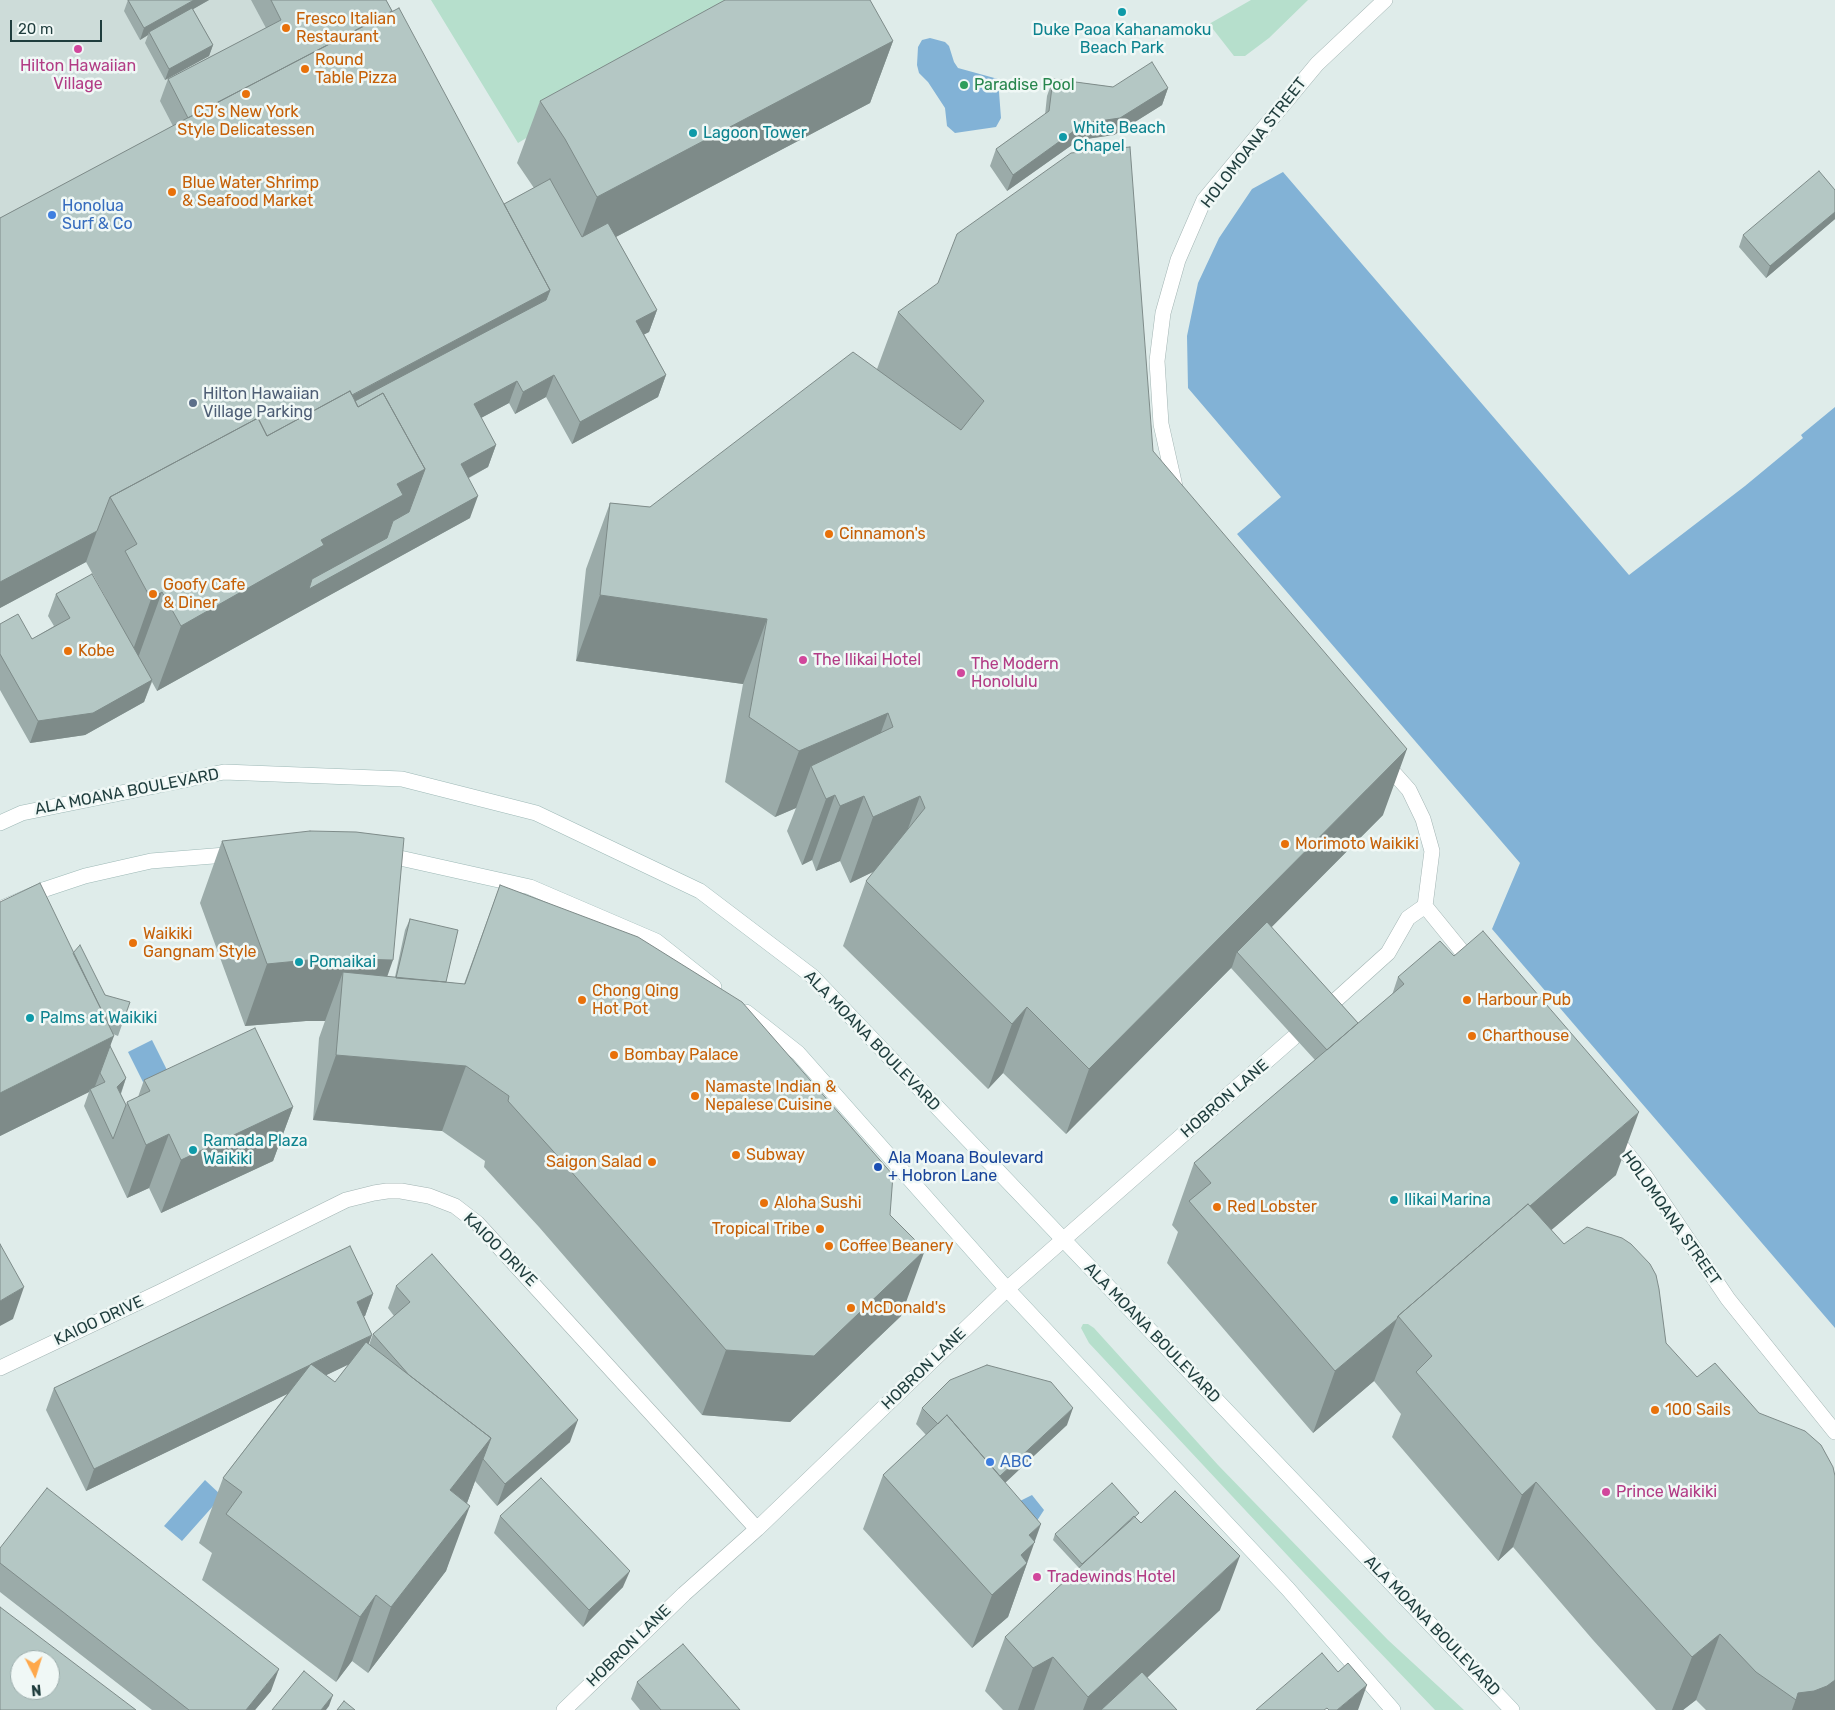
<!DOCTYPE html>
<meta charset="utf-8">
<style>
body{margin:0}
#map{position:relative;width:1835px;height:1710px;overflow:hidden;background:#dfecea;font-family:Rubik,sans-serif}
canvas{display:block}
.north{position:absolute;left:10px;top:1650px;width:50px;height:50px;box-sizing:border-box;background:#f0f8f6;border:1px solid #9cadac;border-radius:50%;rotate:175deg;font-size:14px;font-weight:700;line-height:20px;text-align:center;color:#1f3d3d}
.north::after{content:'';display:block;margin:auto;width:18px;height:22px;background:#fea84b;clip-path:polygon(50% 0,100% 100%,50% 72%,0 100%)}
.scale{position:absolute;left:10px;top:20px;width:92px;height:22px;box-sizing:border-box;border:2px solid #1f3d3d;border-top:0;padding-left:6px;font-size:15px;line-height:18px;white-space:nowrap;color:#1f3d3d;-webkit-text-stroke:4px #f0f8f6;paint-order:stroke}
</style>
<div id="map">
<canvas width="1835" height="1710"></canvas>
<div class="north">N</div>
<div class="scale">20 m</div>
</div>
<script>
const ctx = document.querySelector('canvas').getContext('2d');
ctx.lineJoin = 'round';
function paint(path, color) { ctx.fillStyle = color; ctx.fill(path, 'evenodd'); }
const poly = rows => new Path2D(rows.map(r => 'M' + r).join(''));
function trace(path, color, width, dash) { ctx.strokeStyle = color; ctx.lineWidth = width; ctx.lineCap = dash ? 'butt' : 'round'; ctx.setLineDash(dash || []); ctx.stroke(path); }
function drawText(font, color, halo, rows, align = 'center') {
  ctx.font = font + ' Rubik,sans-serif'; ctx.lineWidth = 5; ctx.setLineDash([]); ctx.textBaseline = 'middle'; ctx.strokeStyle = halo; ctx.fillStyle = color; for (const [text, x, y, turn = 0] of rows) {
    ctx.save(); ctx.translate(x, y); ctx.rotate((+turn || 0) * Math.PI / 180); ctx.textAlign = isNaN(turn) ? turn : align; if (halo) ctx.strokeText(text, 0, 0); ctx.fillText(text, 0, 0); ctx.restore();
  }
}
const built = poly([
 [0,0,367,0,0,244]
]);
const green = poly([
 [431,0,757,0,518,143],
 [1251,0,1308,0,1269,38,1245,56,1234,56,1209,24],
 [1083,1324,1088,1324,1094,1328,1218,1465,1388,1640,1464,1710,1435,1710,1303,1572,1089,1343,1081,1328]
]);
const water = poly([
 [930,38,945,42,949,46,954,62,958,68,998,79,1001,118,996,127,955,133,947,126,945,108,928,82,919,73,917,65,918,47,922,40],
 [1283,172,1629,575,1745,486,1803,438,1801,435,1835,407,1835,1328,1492,929,1520,863,1237,534,1281,497,1188,388,1187,336,1198,283,1219,238,1252,189],
 [152,1040,174,1084,150,1096,128,1052],
 [205,1480,222,1496,182,1541,164,1526],
 [1032,1495,1044,1510,1031,1530,1010,1506]
]);
const street = poly([
 [1176,491,1161,424,1157,361,1163,313,1178,260,1204,200,1317,64,1385,0],
 [1384,762,1409,790,1423,819,1432,851,1425,906,1473,965],
 [1326,1009,1388,953,1408,918,1425,906],
 [1613,1136,1645,1176,1728,1299,1835,1432],
 [0,1368,160,1292,346,1200,374,1193,387,1191,401,1191,429,1196,455,1206,477,1223,757,1529],
 [564,1710,684,1594,757,1529,1007,1289,1293,1038]
]);
const secondary = poly([
 [0,823,22,813,224,772,402,779,536,813,700,891,812,976,1512,1710],
 [382,854,530,887,656,941,714,987],
 [0,909,46,889,85,876,151,861,238,854],
 [746,1012,798,1053,1007,1289,1288,1589,1393,1710]
]);
const wall = poly([
 [128,0,209,0,193,9,213,45,209,56,165,80,145,43,148,35,140,40,124,11],
 [251,0,386,0,504,204,534,188,517,163,540,101,893,41,870,103,616,237,657,310,649,332,644,334,666,375,658,397,572,444,546,397,515,414,509,403,481,418,496,445,488,467,469,478,470,518,301,611,157,691,152,682,144,702,85,735,30,743,0,690,0,624,32,639,54,626,48,616,56,594,107,600,86,562,0,608,0,218,173,126,160,101,168,79,266,28],
 [1053,79,1113,87,1168,88,1162,105,1114,135,1079,140,1007,191,990,166,996,149,1045,115,1047,96],
 [1835,190,1835,219,1766,278,1739,247,1743,235],
 [898,312,1153,451,1383,815,1271,927,1358,1023,1392,995,1398,977,1616,1175,1551,1230,1564,1244,1666,1343,1835,1710,1706,1710,1696,1700,1683,1710,1656,1710,1593,1640,1513,1547,1498,1561,1392,1437,1401,1414,1374,1381,1313,1433,1167,1263,1178,1232,1172,1225,1194,1163,1315,1060,1231,968,1232,967,1066,1134,1003,1073,988,1089,843,946,866,881,874,871,850,883,840,861,816,871,812,860,802,865,787,831,796,808,775,817,725,782,743,684,576,661,586,569,610,503,650,507,877,369],
 [222,841,387,977,395,977,405,930,410,919,446,982,464,984,500,885,890,1215,901,1316,790,1422,702,1415,539,1227,484,1167,485,1161,442,1131,313,1120,319,1038,325,1021,306,1021,245,1026,200,903],
 [0,902,73,953,124,1019,118,1036,113,1034,110,1046,126,1078,121,1094,126,1105,127,1102,138,1097,144,1080,293,1107,273,1161,161,1213,149,1188,127,1198,84,1106,89,1092,0,1136],
 [396,1286,570,1442,497,1506,475,1481,467,1503,446,1571,368,1673,352,1661,336,1682,202,1580,212,1553,199,1543,223,1478,287,1394,86,1491,46,1410,54,1388,373,1294,365,1316,364,1316,369,1345,373,1334,394,1316,388,1308],
 [349,1364,335,1382,326,1375],
 [922,1408,1067,1425,1005,1482,1027,1563,1008,1617,972,1648,863,1529,883,1475,926,1435,916,1424],
 [500,1516,623,1587,583,1627,494,1533],
 [1137,1519,1220,1610,1147,1678,1177,1710,1003,1710,985,1691,1005,1637,1079,1568,1053,1540,1055,1534],
 [0,1548,271,1691,255,1710,152,1710,0,1592],
 [637,1682,740,1710,640,1710,631,1699]
]);
const shadedWall = poly([
 [194,0,209,0,150,34,149,32,148,35,140,40,144,28],
 [893,41,870,103,574,259,597,197],
 [213,45,209,56,165,80,169,69],
 [1168,88,1162,105,1114,135,1079,140,1007,191,1013,175,1085,123],
 [1835,212,1835,219,1766,278,1770,266],
 [550,290,538,322,122,518],
 [657,310,649,332,628,343,636,321],
 [554,375,546,397,515,414,523,392],
 [666,375,658,397,572,444,580,422],
 [517,381,509,403,466,426,474,404],
 [496,445,488,467,453,486,461,464],
 [425,469,478,496,470,518,301,611,157,691,181,626,321,540,397,484],
 [97,531,86,562,0,608,0,582],
 [162,592,138,658,128,664,151,599],
 [600,595,767,619,743,684,576,661],
 [152,680,144,702,85,735,30,743,38,721],
 [888,713,864,779,811,766,796,808,775,817,799,751],
 [1407,749,1383,815,1242,957,1237,952,1232,967,1066,1134,1089,1069],
 [835,795,812,860,802,865,826,799],
 [864,796,840,861,816,871,840,806],
 [920,796,896,861,850,883,873,817],
 [329,958,393,960,371,1023,343,972,325,1021,306,1021,245,1026,267,964],
 [1027,1007,1003,1073,988,1089,1012,1024],
 [114,1036,94,1089,90,1089,89,1092,0,1136,0,1093],
 [336,1055,466,1066,442,1131,313,1120],
 [126,1078,120,1095,117,1087],
 [293,1107,273,1161,161,1213,181,1160],
 [1639,1112,1616,1175,1420,1342,1399,1317],
 [169,1134,149,1188,127,1198,146,1145],
 [925,1250,901,1316,790,1422,702,1415,726,1350],
 [24,1287,13,1319,0,1326,0,1301],
 [373,1294,365,1316,349,1324,357,1302],
 [1397,1319,1374,1381,1313,1433,1335,1371],
 [372,1335,364,1357,86,1491,94,1469],
 [1073,1408,1067,1425,988,1499,994,1482],
 [578,1420,570,1442,497,1506,505,1484],
 [491,1438,467,1503,450,1490],
 [1536,1482,1513,1547,1498,1561,1522,1495],
 [470,1506,446,1571,368,1673,391,1607],
 [1041,1524,1008,1617,972,1648,992,1595,1029,1535],
 [1240,1556,1220,1610,1112,1710,1083,1710,1088,1697],
 [630,1571,623,1587,583,1627,589,1610],
 [376,1595,352,1661,336,1682,360,1617],
 [1720,1634,1696,1700,1683,1710,1672,1710,1692,1657],
 [1053,1657,1034,1710,1018,1710,1033,1668],
 [279,1669,271,1691,255,1710,246,1710],
 [1835,1680,1835,1710,1792,1710,1798,1693],
 [1367,1685,1358,1710,1337,1710],
 [333,1695,329,1706,326,1710,321,1710]
]);
const building = poly([
 [128,0,194,0,144,28,128,0],
 [271,0,386,0,392,11,188,118,168,79,281,20,271,0],
 [725,0,870,0,893,41,597,197,565,139,540,101,725,0],
 [192,8,213,45,169,69,149,32,192,8],
 [399,8,550,290,352,395,350,391,267,436,258,418,110,497,97,531,0,582,0,218,195,114,399,8],
 [1152,62,1168,88,1120,118,1085,123,1013,175,996,149,1049,111,1053,79,1113,87,1152,62],
 [1130,147,1153,451,1407,749,1089,1069,1027,1007,1012,1024,866,881,925,808,920,796,873,817,864,796,840,806,835,795,826,799,811,766,893,727,888,713,799,751,749,717,767,619,600,595,610,503,650,507,853,352,961,430,984,401,898,312,938,283,957,234,1071,153,1130,147],
 [1819,171,1835,190,1835,212,1770,266,1743,235,1819,171],
 [550,179,582,237,608,223,657,310,636,321,666,375,580,422,554,375,523,392,517,381,474,404,496,445,461,464,478,496,309,589,312,579,387,538,393,521,409,512,425,469,383,393,358,407,355,401,546,300,550,290,504,204,550,179],
 [350,391,358,407,383,393,425,469,397,484,403,495,321,540,324,545,181,626,162,592,151,599,125,551,137,544,110,497,258,418,267,436,350,391],
 [92,574,152,680,93,713,38,721,0,654,0,624,18,614,32,639,70,618,56,594,92,574],
 [310,831,356,832,404,838,393,960,329,958,267,964,222,841,310,831],
 [40,883,114,1036,0,1093,0,902,40,883],
 [500,885,638,937,742,1002,893,1175,890,1215,925,1250,814,1356,726,1350,562,1161,508,1101,509,1096,466,1066,336,1055,343,972,465,984,500,885],
 [410,919,458,930,446,982,396,978,410,919],
 [1267,922,1358,1023,1327,1050,1237,952,1267,922],
 [1483,931,1639,1112,1530,1206,1528,1204,1398,1316,1397,1319,1335,1371,1189,1201,1211,1183,1194,1163,1404,984,1398,977,1440,941,1454,956,1483,931],
 [80,945,105,995,130,1002,124,1019,103,1013,73,953,80,945],
 [255,1028,293,1107,181,1160,169,1134,146,1145,127,1102,150,1091,144,1080,255,1028],
 [110,1046,126,1078,117,1087,126,1105,113,1139,90,1089,105,1082,100,1073,110,1046],
 [1528,1204,1564,1244,1587,1227,1622,1238,1631,1244,1650,1264,1656,1275,1659,1289,1666,1343,1697,1377,1715,1363,1759,1413,1805,1431,1821,1445,1833,1467,1835,1476,1835,1680,1827,1686,1814,1691,1798,1693,1796,1700,1756,1672,1720,1634,1692,1657,1617,1574,1536,1482,1522,1495,1416,1372,1432,1356,1398,1316,1528,1204],
 [0,1244,24,1287,0,1301,0,1244],
 [350,1246,373,1294,357,1302,372,1335,311,1364,310,1365,94,1469,54,1388,350,1246],
 [432,1254,578,1420,505,1484,483,1459,491,1438,409,1375,373,1334,410,1302,396,1286,432,1254],
 [366,1342,491,1438,450,1490,470,1506,391,1607,376,1595,360,1617,226,1514,242,1492,223,1478,311,1364,335,1382,366,1342],
 [987,1365,1051,1382,1073,1408,1000,1476,947,1415,938,1424,922,1408,950,1380,987,1365],
 [947,1415,1041,1524,1029,1535,1035,1542,1021,1555,1027,1563,992,1595,883,1475,947,1415],
 [541,1478,630,1571,589,1610,500,1516,541,1478],
 [1112,1483,1139,1513,1082,1564,1055,1534,1112,1483],
 [47,1488,279,1669,246,1710,189,1710,0,1563,0,1548,47,1488],
 [1175,1491,1240,1556,1088,1697,1053,1657,1033,1668,1005,1637,1134,1516,1141,1523,1175,1491],
 [0,1607,136,1710,0,1710,0,1607],
 [20,1660,50,1660,50,1690,20,1690,20,1660],
 [683,1644,740,1710,661,1710,637,1682,683,1644],
 [1322,1653,1338,1672,1348,1663,1367,1685,1337,1710,1329,1710,1327,1708,1324,1710,1256,1710,1322,1653],
 [304,1671,333,1695,321,1710,272,1710,304,1671],
 [1142,1672,1177,1710,1101,1710,1142,1672],
 [344,1701,355,1710,337,1710,344,1701]
]);
const markers = [
 [1122,12,5,"#0f9aa8"],
 [286,28,5,"#e8710a"],
 [78,49,5,"#d1479c"],
 [305,69,5,"#e8710a"],
 [964,85,5,"#2e9e5b"],
 [246,94,5,"#e8710a"],
 [693,133,5,"#0f9aa8"],
 [1063,137,5,"#0f9aa8"],
 [172,192,5,"#e8710a"],
 [52,215,5,"#3f7fe0"],
 [193,403,5,"#5c6f8a"],
 [829,534,5,"#e8710a"],
 [153,594,5,"#e8710a"],
 [68,651,5,"#e8710a"],
 [803,660,5,"#d1479c"],
 [961,673,5,"#d1479c"],
 [1285,844,5,"#e8710a"],
 [133,943,5,"#e8710a"],
 [299,962,5,"#0f9aa8"],
 [582,1000,5,"#e8710a"],
 [1467,1000,5,"#e8710a"],
 [30,1018,5,"#0f9aa8"],
 [1472,1036,5,"#e8710a"],
 [614,1055,5,"#e8710a"],
 [695,1096,5,"#e8710a"],
 [193,1150,5,"#0f9aa8"],
 [736,1155,5,"#e8710a"],
 [652,1162,5,"#e8710a"],
 [878,1167,5,"#1a4fb4"],
 [1394,1200,5,"#0f9aa8"],
 [764,1203,5,"#e8710a"],
 [1217,1207,5,"#e8710a"],
 [820,1229,5,"#e8710a"],
 [829,1246,5,"#e8710a"],
 [851,1308,5,"#e8710a"],
 [1655,1410,5,"#e8710a"],
 [990,1462,5,"#3f7fe0"],
 [1606,1492,5,"#d1479c"],
 [1037,1577,5,"#d1479c"]
];
const foodNames = [
 ["Fresco Italian",296,19],
 ["Restaurant",296,37],
 ["Round",315,60],
 ["Table Pizza",315,78],
 ["CJ’s New York",246,112,"center"],
 ["Style Delicatessen",246,130,"center"],
 ["Blue Water Shrimp",182,183],
 ["& Seafood Market",182,201],
 ["Cinnamon's",839,534],
 ["Goofy Cafe",163,585],
 ["& Diner",163,603],
 ["Kobe",78,651],
 ["Morimoto Waikiki",1295,844],
 ["Waikiki",143,934],
 ["Gangnam Style",143,952],
 ["Chong Qing",592,991],
 ["Hot Pot",592,1009],
 ["Harbour Pub",1477,1000],
 ["Charthouse",1482,1036],
 ["Bombay Palace",624,1055],
 ["Namaste Indian &",705,1087],
 ["Nepalese Cuisine",705,1105],
 ["Subway",746,1155],
 ["Saigon Salad",642,1162,"right"],
 ["Aloha Sushi",774,1203],
 ["Red Lobster",1227,1207],
 ["Tropical Tribe",810,1229,"right"],
 ["Coffee Beanery",839,1246],
 ["McDonald's",861,1308],
 ["100 Sails",1665,1410]
];
const cultureNames = [
 ["Duke Paoa Kahanamoku",1122,30,"center"],
 ["Beach Park",1122,48,"center"],
 ["White Beach",1073,128],
 ["Chapel",1073,146],
 ["Lagoon Tower",703,133],
 ["Pomaikai",309,962],
 ["Palms at Waikiki",40,1018],
 ["Ramada Plaza",203,1141],
 ["Waikiki",203,1159],
 ["Ilikai Marina",1404,1200]
];
const hotelNames = [
 ["Hilton Hawaiian",78,66,"center"],
 ["Village",78,84,"center"],
 ["The Ilikai Hotel",813,660],
 ["The Modern",971,664],
 ["Honolulu",971,682],
 ["Prince Waikiki",1616,1492],
 ["Tradewinds Hotel",1047,1577]
];
const leisureNames = [
 ["Paradise Pool",974,85]
];
const streetNames = [
 ["HOLOMOANA STREET",1254,143,-52],
 ["ALA MOANA BOULEVARD",127,792,-11],
 ["ALA MOANA BOULEVARD",872,1041,46],
 ["HOBRON LANE",1225,1099,-41],
 ["HOLOMOANA STREET",1671,1218,55],
 ["KAIOO DRIVE",500,1250,45],
 ["KAIOO DRIVE",99,1321,-25],
 ["ALA MOANA BOULEVARD",1152,1333,46],
 ["HOBRON LANE",924,1369,-44],
 ["ALA MOANA BOULEVARD",1432,1626,46],
 ["HOBRON LANE",629,1646,-44]
];
const shopNames = [
 ["Honolua",62,206],
 ["Surf & Co",62,224],
 ["ABC",1000,1462]
];
const serviceNames = [
 ["Hilton Hawaiian",203,394],
 ["Village Parking",203,412]
];
const transitNames = [
 ["Ala Moana Boulevard",888,1158],
 ["+ Hobron Lane",888,1176]
];
paint(built, '#cddcd9');
paint(green, '#b6dfcc');
paint(water, '#82b2d6');
trace(street, '#a2b4b3', 16);
trace(secondary, '#9db8b6', 16);
trace(street, '#fff', 15);
trace(secondary, '#fff', 15);
paint(wall, '#9baba9');
paint(shadedWall, '#7e8b89');
paint(building, '#b4c7c4');
trace(building, '#7e8b89', 1);
for (const [x, y, r, color] of markers) { const dot = new Path2D(); dot.arc(x, y, r, 0, 2 * Math.PI); ctx.fillStyle = color; ctx.fill(dot); trace(dot, '#f0f8f6', 2); }
drawText('16px', '#c56008', '#f0f8f6', foodNames, 'left');
drawText('16px', '#0d838f', '#f0f8f6', cultureNames, 'left');
drawText('16px', '#b23c85', '#f0f8f6', hotelNames, 'left');
drawText('16px', '#27864d', '#f0f8f6', leisureNames, 'left');
drawText('16px', '#1f3d3d', '#f0f8f6', streetNames);
drawText('16px', '#366cbe', '#f0f8f6', shopNames, 'left');
drawText('16px', '#4e5e75', '#f0f8f6', serviceNames, 'left');
drawText('16px', '#164399', '#f0f8f6', transitNames, 'left');
</script>
